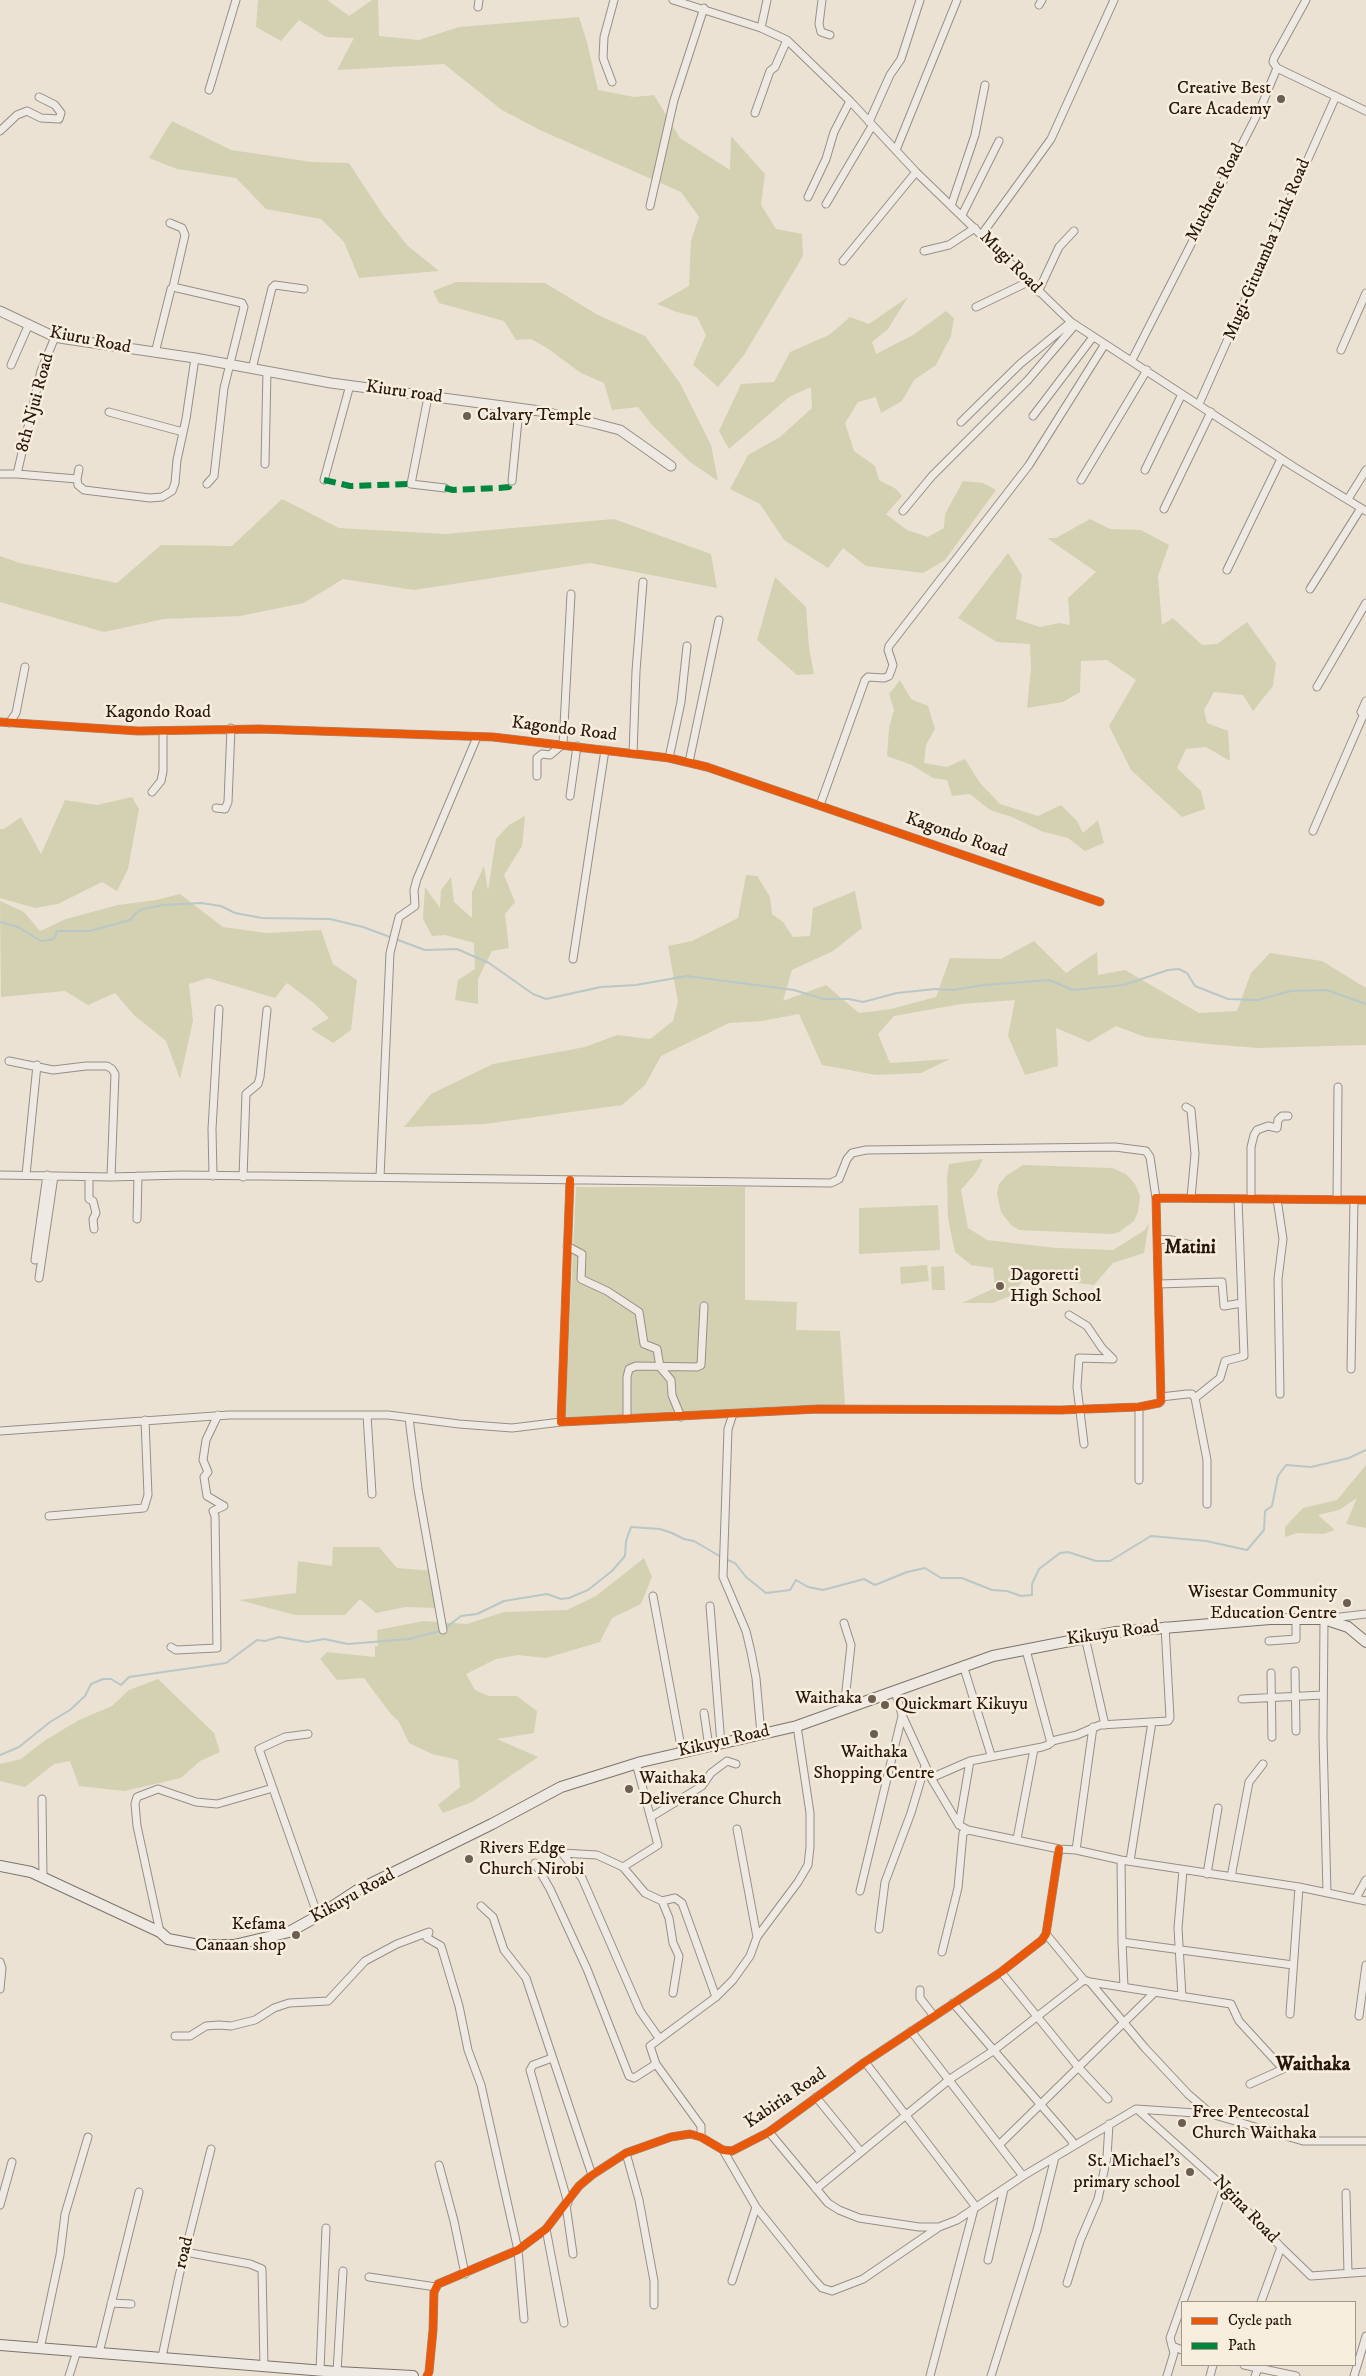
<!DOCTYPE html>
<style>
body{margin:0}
#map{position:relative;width:1366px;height:2376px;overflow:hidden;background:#ebe2d4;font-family:"IM FELL DW Pica",serif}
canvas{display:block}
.legend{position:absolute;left:1181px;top:2301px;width:175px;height:65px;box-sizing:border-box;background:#f8eedd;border:1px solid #a5988a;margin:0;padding:6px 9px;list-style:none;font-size:15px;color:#28170e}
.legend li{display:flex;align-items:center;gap:10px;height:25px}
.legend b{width:25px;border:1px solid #a5988a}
</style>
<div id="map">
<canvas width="1366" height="2376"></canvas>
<ul class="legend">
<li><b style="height:6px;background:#e8590c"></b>Cycle path</li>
<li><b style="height:6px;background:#00873e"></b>Path</li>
</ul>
</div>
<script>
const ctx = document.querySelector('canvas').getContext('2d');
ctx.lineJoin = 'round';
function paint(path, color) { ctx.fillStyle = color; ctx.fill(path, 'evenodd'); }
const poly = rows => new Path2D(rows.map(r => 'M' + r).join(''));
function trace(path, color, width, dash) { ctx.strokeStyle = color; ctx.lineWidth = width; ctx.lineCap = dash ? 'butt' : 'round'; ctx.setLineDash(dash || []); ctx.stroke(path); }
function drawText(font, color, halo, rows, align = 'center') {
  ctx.font = font + ' "IM FELL DW Pica",serif'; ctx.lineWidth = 5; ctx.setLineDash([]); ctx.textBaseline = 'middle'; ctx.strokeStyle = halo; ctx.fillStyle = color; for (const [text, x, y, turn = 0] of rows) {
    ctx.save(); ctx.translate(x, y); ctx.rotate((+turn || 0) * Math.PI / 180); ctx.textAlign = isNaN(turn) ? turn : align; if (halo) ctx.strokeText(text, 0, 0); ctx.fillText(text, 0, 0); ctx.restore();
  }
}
const green = poly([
 [258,0,327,0,349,16,372,0,378,0,379,36,419,40,459,27,579,17,587,42,598,90,634,97,654,95,680,138,730,170,731,136,765,174,761,205,776,229,802,234,803,256,744,355,718,387,693,365,706,335,697,317,677,312,657,304,689,286,691,240,699,217,681,192,542,131,502,110,444,64,337,70,354,38,326,37,299,20,281,41,256,27],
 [172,121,231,150,312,162,349,163,383,215,408,246,439,271,359,278,344,242,321,219,266,209,236,178,177,169,149,158],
 [456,282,545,283,598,315,645,336,680,383,711,445,718,481,690,462,652,425,638,407,612,410,604,383,581,373,547,348,531,339,516,340,504,321,439,303,433,291],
 [908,297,888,329,872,342,876,354,913,335,946,311,954,318,951,336,936,365,914,380,902,401,881,413,876,397,858,402,845,423,854,451,875,466,879,480,896,489,902,496,886,514,907,530,928,537,944,528,945,514,963,481,983,483,996,490,945,560,923,573,866,566,843,548,828,568,784,540,760,504,730,489,748,455,780,437,812,408,811,387,789,397,729,449,719,431,741,384,774,382,790,352,829,335,850,317,869,324],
 [282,499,339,528,445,534,614,519,711,554,717,588,590,563,414,590,343,579,304,603,240,616,164,619,104,632,0,602,0,556,20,563,117,583,161,545,232,546],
 [1090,519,1110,529,1141,530,1169,545,1158,576,1162,625,1173,618,1202,645,1217,644,1247,622,1276,663,1273,686,1253,711,1243,695,1214,692,1204,710,1207,723,1228,731,1230,761,1206,747,1186,749,1177,768,1201,791,1205,809,1182,817,1131,770,1109,726,1136,680,1107,660,1081,661,1080,692,1063,702,1027,708,1031,668,1030,644,997,642,958,618,1008,553,1022,575,1016,619,1040,627,1059,623,1070,625,1068,598,1096,572,1047,538,1056,538],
 [775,577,806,607,809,648,814,674,797,675,757,640],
 [900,680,911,699,928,706,935,729,926,745,924,763,947,767,965,759,980,783,1000,804,1038,816,1061,805,1077,821,1083,833,1098,820,1104,843,1085,851,1068,838,1041,831,1012,817,990,810,970,794,952,796,947,780,933,778,912,765,887,756,889,728,894,710,889,694],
 [132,797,139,809,128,869,117,891,102,882,58,904,35,908,0,898,0,829,4,829,21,817,41,854,65,800,97,805],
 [525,816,522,846,504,875,515,902,505,914,509,948,492,951,478,979,478,1004,455,1000,458,980,475,969,474,943,445,935,432,936,423,919,425,887,440,908,441,890,451,877,454,902,472,918,472,892,484,866,488,891,496,839,509,825],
 [746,875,757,876,770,897,772,914,783,922,793,937,810,936,813,908,855,891,862,928,833,951,792,970,783,1001,826,985,859,1013,891,1009,936,997,950,958,1001,959,1034,941,1066,973,1097,952,1098,975,1125,970,1199,1013,1237,1011,1251,973,1270,953,1322,961,1366,988,1366,1045,1258,1048,1208,1044,1145,1037,1116,1026,1089,1042,1056,1028,1058,1066,1025,1075,1008,1036,1015,1000,961,1004,894,1016,878,1034,890,1063,950,1059,921,1073,876,1075,822,1065,799,1014,762,1021,729,1023,661,1056,645,1085,622,1105,485,1124,404,1127,431,1094,493,1064,585,1047,617,1035,650,1039,673,1021,678,1002,668,946,692,941,738,918],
 [180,894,223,927,266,933,321,930,333,964,357,980,351,1030,333,1043,311,1029,329,1018,314,1003,287,983,275,998,208,978,189,984,193,1021,180,1079,166,1041,134,1015,115,993,88,1005,65,991,1,997,0,901,24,912,40,931,66,919,118,905,156,900],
 [983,1159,977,1171,961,1190,968,1228,987,1240,1056,1248,1113,1250,1145,1230,1149,1223,1144,1253,1113,1263,1094,1285,1026,1277,1010,1296,993,1303,962,1303,995,1288,993,1268,971,1265,955,1252,948,1218,947,1177,949,1164],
 [1023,1165,1112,1168,1126,1174,1135,1184,1140,1196,1138,1212,1134,1221,1119,1232,1112,1234,1019,1230,1011,1225,1001,1212,997,1194,999,1184,1006,1176],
 [576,1187,745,1187,745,1300,797,1302,796,1330,840,1331,845,1405,565,1418],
 [938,1205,940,1250,859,1254,859,1208],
 [927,1265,929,1281,901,1284,900,1267],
 [944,1266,945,1290,932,1290,931,1267],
 [1366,1465,1366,1528,1346,1524,1357,1498,1339,1510,1318,1515,1335,1530,1323,1534,1297,1533,1285,1537,1285,1527,1303,1508,1337,1500],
 [333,1547,379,1547,397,1568,435,1571,438,1608,405,1607,376,1613,360,1599,345,1615,295,1615,239,1600,296,1593,298,1561,332,1566],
 [644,1558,652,1577,641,1604,612,1618,600,1642,546,1658,518,1655,496,1659,466,1674,475,1690,489,1696,517,1696,537,1711,534,1733,497,1739,538,1757,472,1802,443,1813,438,1805,460,1787,458,1760,432,1754,409,1743,399,1722,390,1713,364,1678,337,1680,320,1659,327,1652,375,1657,375,1646,378,1646,377,1630,424,1621,467,1624,504,1612,567,1610,596,1596],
 [158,1679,214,1733,220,1752,200,1761,181,1778,124,1791,79,1786,70,1761,54,1764,25,1787,0,1781,0,1764,21,1759,44,1741,79,1720,112,1706,129,1690]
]);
const stream = poly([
 [0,922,18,927,41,941,54,939,57,931,90,931,130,920,136,913,143,909,163,905,201,903,221,906,235,913,262,918,330,919,363,927,425,950,457,949,489,963,533,994,546,999,601,987,636,985,687,976,794,990,823,999,849,999,863,1002,897,993,935,989,953,990,984,985,1049,980,1073,990,1124,985,1168,970,1179,969,1187,973,1195,986,1228,999,1257,1000,1291,991,1327,990,1366,1004],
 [725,1559,735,1563,746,1577,766,1593,790,1590,796,1580,808,1587,823,1590,864,1579,875,1585,907,1572,925,1568,941,1578,962,1578,992,1590,1007,1591,1021,1596,1032,1595,1032,1584,1039,1569,1060,1553,1068,1552,1096,1561,1110,1561,1151,1536,1206,1541,1247,1550,1264,1530,1265,1511,1272,1506,1278,1476,1286,1465,1311,1467,1349,1458,1366,1450],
 [444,1629,461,1616,477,1614,504,1601,547,1594,561,1599,569,1598,588,1590,612,1571,625,1556,626,1541,631,1527,660,1529,672,1533,684,1539,694,1541,721,1557],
 [0,1755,19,1747,50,1722,70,1710,85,1696,91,1684,103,1679,111,1679,121,1685,129,1677,226,1663,257,1640,265,1641,279,1637,307,1642,324,1639,348,1644,409,1639,440,1631]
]);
const minor = poly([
 [673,0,761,28,787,40,850,101,916,172,1071,322,1294,467,1366,511],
 [822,0,819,24,821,32,830,35],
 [1039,5,1042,0],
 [478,7,479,0],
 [761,28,767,0],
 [1277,68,1366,111],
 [612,82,603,58,604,37,614,0],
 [209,90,236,0],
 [755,113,770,71,775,67,787,40],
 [869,122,890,75,901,59,920,0],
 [0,131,17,115,27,111,41,118,59,119,61,113,55,105,39,97],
 [896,150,957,0],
 [808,197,826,159,834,132,850,101],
 [826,204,872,126],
 [650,206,674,100,704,8],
 [951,206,975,135,985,85],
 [962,215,999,141],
 [170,223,182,228,185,235,173,287],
 [982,234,1051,139,1114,0],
 [924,251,949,245,975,228],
 [843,261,916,172],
 [1038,292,1059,247,1074,231],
 [976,307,1028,282],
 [1341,350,1366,293],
 [155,353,171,289,173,287,242,303,244,307,224,388,214,476,207,484],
 [1132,360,1261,107,1277,68,1273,62,1274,58,1306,0],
 [11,365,29,324],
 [252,369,272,288,275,285,304,289],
 [428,397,411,484,445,488],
 [1199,404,1336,96],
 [109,412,183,432],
 [1033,416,1093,337],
 [961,422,1020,364,1071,322],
 [265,464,267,371],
 [1145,470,1182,394],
 [0,474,17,474,41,371,55,337],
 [17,474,77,479,79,469],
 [77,479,78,485,84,490,150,498,162,497,172,491,175,483,177,460,186,419,195,358],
 [324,480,350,385],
 [1081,480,1147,370],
 [512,481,518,420,515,408],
 [1348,499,1366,470],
 [1164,509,1211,412],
 [903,511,932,476,1028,380,1075,325],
 [1227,570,1281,459],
 [1310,589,1361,508],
 [1317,687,1366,603],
 [1361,712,1366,701],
 [0,722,138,731,259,729,493,737,669,758,707,767,1100,902],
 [9,723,16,713,25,667],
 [633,754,636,671,643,582],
 [669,758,681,702,687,646],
 [689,762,719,620],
 [537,776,537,758,542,754,550,755,563,744,571,594],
 [152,792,161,781,163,771,163,731],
 [570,796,577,746],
 [820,805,865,680,868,677,884,678,889,676,893,665,888,650,889,646,1029,465,1105,344],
 [216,808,225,809,228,802,231,728],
 [1313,831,1366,709],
 [573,959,605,750],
 [9,1061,53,1070,86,1066,107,1066,112,1069,115,1074,111,1177],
 [1186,1107,1191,1110,1195,1154,1191,1198],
 [0,1175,111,1177,182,1175,831,1183,839,1179,847,1159,852,1153,866,1150,1115,1147,1146,1151,1150,1157,1156,1198],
 [26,1175,37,1065],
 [213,1176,212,1129,219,1009],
 [89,1177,89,1199,93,1201,96,1213,93,1219,94,1229],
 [243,1177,246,1094,258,1084,260,1077,267,1010],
 [380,1177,390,953,399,917,415,906,414,890,417,879,477,737],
 [570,1180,561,1422,818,1409,1061,1410,1139,1407,1159,1403,1161,1401,1156,1198,1366,1200],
 [1251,1199,1251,1147,1254,1135,1257,1130,1268,1126,1277,1128,1278,1120,1282,1116,1288,1116],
 [1277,1199,1283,1239,1278,1279,1280,1394],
 [1337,1200,1338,1087],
 [137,1219,138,1176],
 [1157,1239,1172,1240,1199,1247],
 [567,1246,582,1254,581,1279,607,1291,639,1312,644,1344,657,1349,660,1367,671,1380,672,1395,681,1417],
 [35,1260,47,1175],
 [39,1278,54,1176],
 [1158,1284,1222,1282,1224,1306,1242,1303],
 [1069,1315,1087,1326,1102,1348,1113,1359,1079,1358,1077,1387,1084,1444],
 [1351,1369,1354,1200],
 [1161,1397,1187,1394,1192,1394,1195,1398,1207,1460,1207,1504],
 [1195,1398,1220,1378,1225,1361,1244,1356,1238,1199],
 [1139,1407,1139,1480],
 [733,1414,728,1429,723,1577,746,1631,751,1652,756,1678,761,1734],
 [367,1415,372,1494],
 [409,1418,418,1489,443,1630],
 [627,1419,627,1377,629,1369,636,1366,697,1367,701,1365,704,1306],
 [0,1431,229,1415,388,1415,459,1424,512,1428,561,1422],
 [49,1516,144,1508,148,1495,145,1420],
 [653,1596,682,1752],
 [710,1606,721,1744],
 [844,1623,851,1645,844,1709],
 [1085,1637,1105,1725],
 [1269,1641,1296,1639,1296,1618],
 [171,1647,176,1650,217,1648,215,1516,213,1511,224,1506,207,1496,204,1477,208,1472,203,1460,206,1440,218,1415],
 [1026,1650,1051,1743],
 [963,1665,991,1755],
 [1295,1671,1296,1731],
 [1271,1673,1272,1737],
 [895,1691,902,1715,931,1778,959,1825,968,1830,1059,1849,1076,1850,1121,1860,1299,1887,1366,1901],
 [1242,1699,1323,1695],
 [704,1713,709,1747],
 [308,1734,285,1737,259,1749,318,1916],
 [931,1778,970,1761,1042,1747,1048,1745,1052,1741,1077,1735,1100,1725,1168,1721,1170,1718,1165,1626],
 [42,1799,43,1878],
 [651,1817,702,1786,711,1773,727,1761,736,1764],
 [959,1825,970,1761],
 [737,1829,757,1937],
 [1017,1839,1034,1749,1037,1748],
 [1076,1850,1093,1727],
 [562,1853,582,1878,640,2011,659,2038],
 [562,1853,597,1855,623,1867,658,1845,636,1763],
 [1121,1860,1122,1942,1293,1965],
 [1130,1861,1152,1722],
 [535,1863,550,1889,587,1969,629,2076,634,2078,656,2064],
 [623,1867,645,1893,662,1901,675,1898,682,1903,716,1997],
 [1207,1874,1218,1808],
 [1231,1877,1249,1782,1263,1764],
 [860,1891,902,1716],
 [1327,1893,1323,1738,1324,1619,1366,1614],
 [1356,1898,1366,1880],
 [662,1901,669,1918,673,1943,679,1956,673,1993],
 [481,1906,493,1917,504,1950,526,1978,592,2175],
 [879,1929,885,1882,911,1813,925,1766],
 [160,1932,137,1826,135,1804,137,1797,158,1789,196,1802,217,1804,273,1788],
 [1046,1934,1084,1980,1090,1982,1145,2048,1188,2094,1211,2114],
 [1122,1942,1124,1987],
 [942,1952,958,1888,963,1833,968,1830],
 [0,1962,2,1968,0,1989],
 [1001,1972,1079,2068,1108,2099],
 [1090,1982,1231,2004,1239,2021,1283,2069,1250,2084],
 [920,1990,920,1998,934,2016],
 [1182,1997,1178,1928,1183,1870],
 [953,2003,1072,2141,1073,2146],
 [1290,2014,1299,1887],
 [1359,2016,1366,1965],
 [911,2031,1023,2176],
 [175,2036,190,2036,206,2026,219,2025,231,2026,255,2020,274,2008,289,2003,328,2001,365,1961,397,1944,429,1932,427,1938,441,1946,459,2006,468,2050,481,2085,518,2250,524,2319],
 [552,2058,533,2065,530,2070,568,2203],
 [865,2062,976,2207],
 [816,2097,861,2152],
 [1138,2110,1224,2187,1281,2247,1311,2276,1366,2272],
 [769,2132,828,2203,839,2210,859,2218,919,2227,939,2227,957,2220,1023,2176,1136,2109,1211,2114,1303,2141,1366,2141],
 [701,2137,701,2126,656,2064,650,2046,716,1997,733,1980,750,1956,757,1937,798,1882,808,1865,810,1847,810,1813,797,1726],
 [999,2145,1155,1992],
 [723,2150,756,2207,732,2281],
 [626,2153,639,2200,654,2281,654,2305],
 [439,2165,454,2221,465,2274],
 [816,2189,950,2079,993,2051,1084,1980],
 [1346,2193,1348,2273],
 [0,2205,12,2162],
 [566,2205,573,2254],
 [756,2207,813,2278,822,2288,832,2291,863,2279,939,2227],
 [546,2229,564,2323],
 [185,2252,250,2264,262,2269,264,2367],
 [988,2260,1004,2189],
 [369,2277,436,2287],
 [1067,2283,1080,2241,1098,2199,1107,2157,1109,2124],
 [1261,2302,1281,2247],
 [111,2303,131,2304],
 [1172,2346,1182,2350],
 [40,2349,60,2255,65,2214,88,2137],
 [99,2353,139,2192],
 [162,2357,179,2276,211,2149],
 [1244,2365,1296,2376],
 [320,2370,326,2228],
 [337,2372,343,2271],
 [69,2376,77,2351],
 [427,2376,429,2372,433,2330,434,2292,438,2284,518,2250,546,2229,579,2186,592,2175,626,2153,671,2137,690,2134,701,2137,723,2150,732,2151,769,2132,865,2062,1001,1972,1042,1940,1046,1934,1059,1849],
 [930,2376,974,2209],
 [991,2376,1037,2230,1055,2157],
 [1167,2376,1174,2353,1170,2338,1224,2187],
 [1210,2376,1213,2365],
 [1255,2376,1258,2368],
 [1354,2376,1366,2336]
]);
const tertiary = poly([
 [0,311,55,337,66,339,195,358,331,383,540,411,593,423,620,430,671,466]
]);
const secondary = poly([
 [0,1866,31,1872,160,1932,168,1939,199,1945,234,1945,289,1932,318,1916,356,1891,492,1824,561,1787,641,1762,797,1726,993,1656,1116,1632,1270,1619,1324,1619,1348,1627,1366,1642],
 [0,2345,337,2372,413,2376]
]);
const quiet = poly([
 [324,480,350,486,411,484],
 [445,488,453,490,499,488,509,487,512,481]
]);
const cycleway = poly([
 [0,722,138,731,259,729,493,737,669,758,707,767,1100,902],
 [570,1180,561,1422,818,1409,1061,1410,1139,1407,1159,1403,1161,1401,1156,1198,1366,1200],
 [427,2376,429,2372,433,2330,434,2292,438,2284,518,2250,546,2229,579,2186,592,2175,626,2153,671,2137,690,2134,701,2137,723,2150,732,2151,769,2132,865,2062,1001,1972,1042,1940,1046,1934,1059,1849]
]);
const markers = [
 [1281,99,5,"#6c5e53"],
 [467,416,5,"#6c5e53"],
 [1000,1286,5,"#6c5e53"],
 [1347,1603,5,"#6c5e53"],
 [872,1699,5,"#6c5e53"],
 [885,1705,5,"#6c5e53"],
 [874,1734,5,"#6c5e53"],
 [629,1789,5,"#6c5e53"],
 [469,1859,5,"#6c5e53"],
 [296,1935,5,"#6c5e53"],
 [1182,2123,5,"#6c5e53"],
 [1190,2172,5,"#6c5e53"]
];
const poiNames = [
 ["Creative Best",1271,89,"right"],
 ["Care Academy",1271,110,"right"],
 ["Calvary Temple",477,416],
 ["Dagoretti",1010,1276],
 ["High School",1010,1297],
 ["Wisestar Community",1337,1593,"right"],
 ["Education Centre",1337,1614,"right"],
 ["Waithaka",862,1699,"right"],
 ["Quickmart Kikuyu",895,1705],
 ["Waithaka",874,1753,"center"],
 ["Shopping Centre",874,1774,"center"],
 ["Waithaka",639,1779],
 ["Deliverance Church",639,1800],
 ["Rivers Edge",479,1849],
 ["Church Nirobi",479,1870],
 ["Kefama",286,1925,"right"],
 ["Canaan shop",286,1946,"right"],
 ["Free Pentecostal",1192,2113],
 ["Church Waithaka",1192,2134],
 ["St. Michael's",1180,2162,"right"],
 ["primary school",1180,2183,"right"]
];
const streetNames = [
 ["Muchene Road",1216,193,-63],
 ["Mugi-Gituamba Link Road",1268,250,-67],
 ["Mugi Road",1010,263,45],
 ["Kiuru Road",90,341,11],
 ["Kiuru road",404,393,8],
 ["8th Njui Road",36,403,-75],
 ["Kagondo Road",158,713],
 ["Kagondo Road",564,730,7],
 ["Kagondo Road",956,836,19],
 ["Kikuyu Road",1113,1634,-8],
 ["Kikuyu Road",724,1742,-13],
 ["Kikuyu Road",353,1897,-29],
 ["Kabiria Road",786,2099,-34],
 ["Ngina Road",1245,2210,46],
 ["road",185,2253,-76]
];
const neighbourhoodNames = [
 ["Matini",1190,1249]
];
const quarterNames = [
 ["Waithaka",1313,2066]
];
paint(green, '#d3d1b1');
trace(stream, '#b8c7c7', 2);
trace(minor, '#968f86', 9);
trace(tertiary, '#968f86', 11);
trace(secondary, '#7b746c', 12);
trace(minor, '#eeeae3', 7);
trace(tertiary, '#eeeae3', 9);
trace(secondary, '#eeeae3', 10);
trace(quiet, '#00873e', 6, [12, 6]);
trace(cycleway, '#e8590c', 8);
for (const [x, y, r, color] of markers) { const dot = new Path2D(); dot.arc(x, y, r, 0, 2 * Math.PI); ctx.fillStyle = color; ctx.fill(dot); trace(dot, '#f8eedd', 2); }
drawText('18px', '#28170e', '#f8eedd', poiNames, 'left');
drawText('18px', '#28170e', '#f8eedd', streetNames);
drawText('bold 19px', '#28170e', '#f8eedd', neighbourhoodNames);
drawText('bold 20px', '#28170e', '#f8eedd', quarterNames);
</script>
